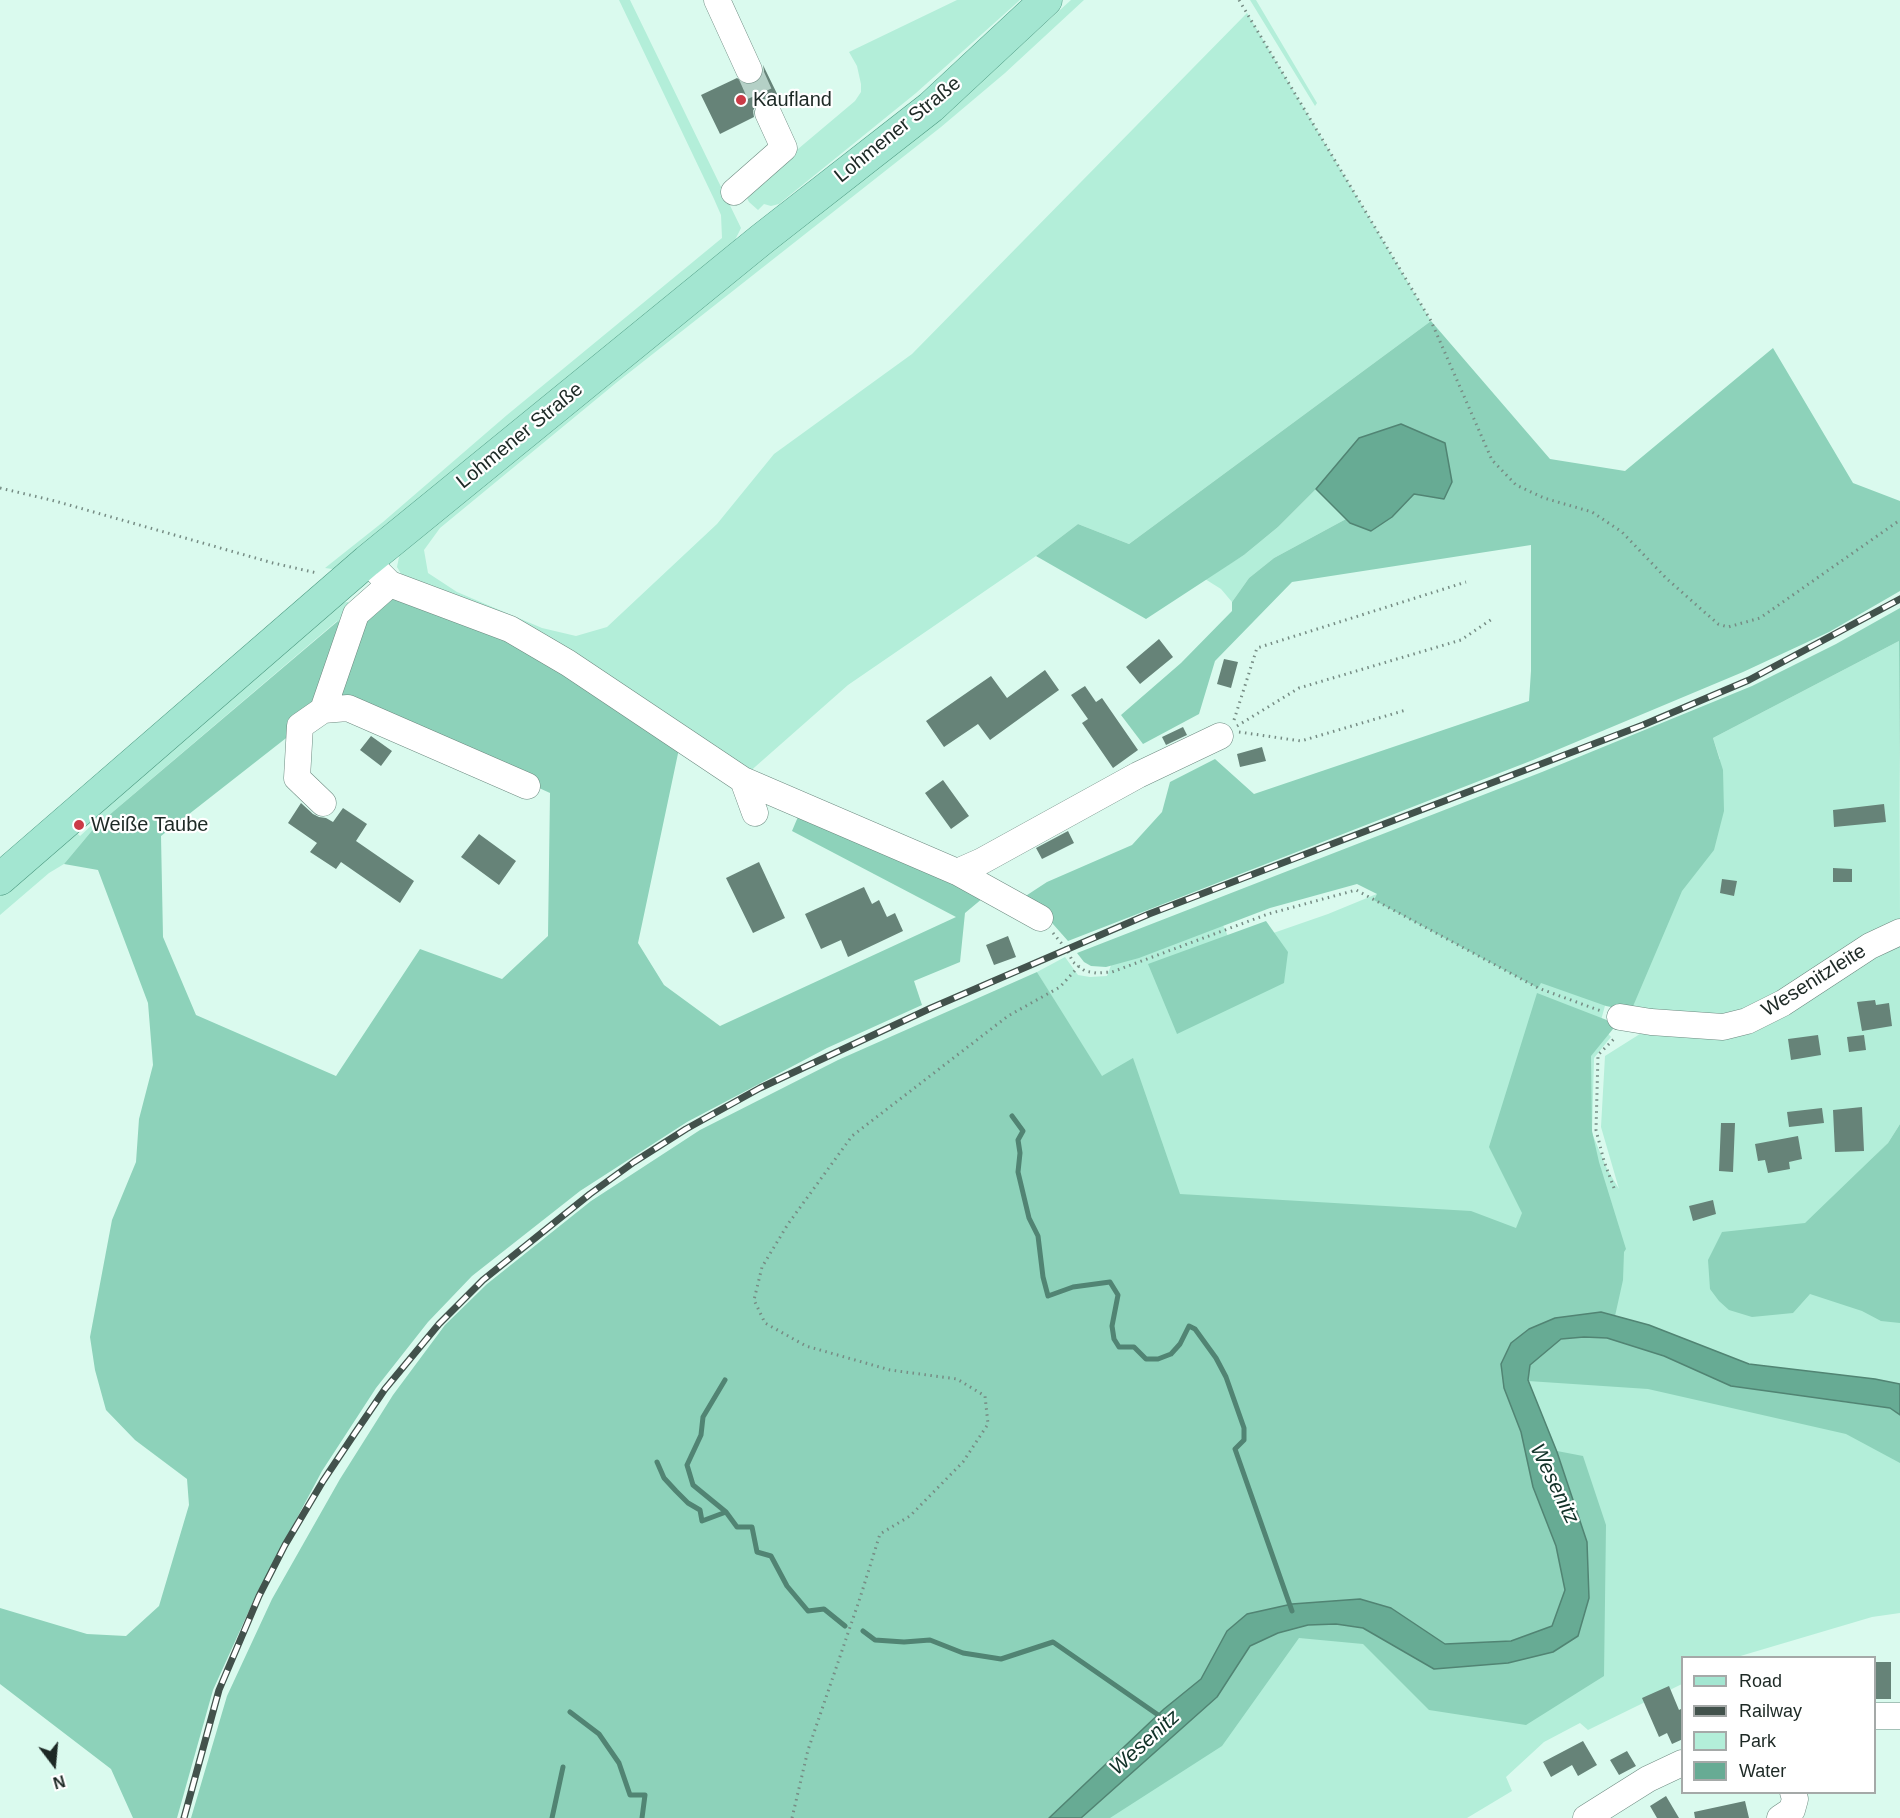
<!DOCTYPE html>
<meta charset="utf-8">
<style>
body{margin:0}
#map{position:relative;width:1900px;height:1818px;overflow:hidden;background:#dafaee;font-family:Arial,sans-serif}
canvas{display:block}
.legend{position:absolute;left:1681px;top:1656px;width:195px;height:138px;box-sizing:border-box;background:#fff;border:2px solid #a5a9a8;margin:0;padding:8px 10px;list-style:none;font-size:18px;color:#1d2925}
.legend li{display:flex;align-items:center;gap:12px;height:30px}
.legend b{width:30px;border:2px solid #a5a9a8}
.north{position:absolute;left:24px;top:1734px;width:60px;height:60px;-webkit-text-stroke:4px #fff;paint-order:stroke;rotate:164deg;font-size:16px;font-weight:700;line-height:24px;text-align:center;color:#1d2925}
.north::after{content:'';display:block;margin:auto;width:21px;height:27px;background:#1d2925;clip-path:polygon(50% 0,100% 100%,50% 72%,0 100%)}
</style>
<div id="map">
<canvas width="1900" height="1818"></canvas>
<ul class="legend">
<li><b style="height:8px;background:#a3e6d1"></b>Road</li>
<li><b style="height:8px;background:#42524c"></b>Railway</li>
<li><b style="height:16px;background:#b3eed9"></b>Park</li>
<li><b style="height:16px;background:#67ab94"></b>Water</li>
</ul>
<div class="north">N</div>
</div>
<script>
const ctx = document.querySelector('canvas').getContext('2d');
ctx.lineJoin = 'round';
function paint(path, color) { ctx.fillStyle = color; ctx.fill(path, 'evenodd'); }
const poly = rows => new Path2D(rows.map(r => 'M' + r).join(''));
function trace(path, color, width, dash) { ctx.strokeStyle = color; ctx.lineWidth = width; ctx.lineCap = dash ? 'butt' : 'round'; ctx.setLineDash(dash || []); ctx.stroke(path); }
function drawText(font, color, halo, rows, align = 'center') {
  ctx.font = font + ' Arial,sans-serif'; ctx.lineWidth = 4.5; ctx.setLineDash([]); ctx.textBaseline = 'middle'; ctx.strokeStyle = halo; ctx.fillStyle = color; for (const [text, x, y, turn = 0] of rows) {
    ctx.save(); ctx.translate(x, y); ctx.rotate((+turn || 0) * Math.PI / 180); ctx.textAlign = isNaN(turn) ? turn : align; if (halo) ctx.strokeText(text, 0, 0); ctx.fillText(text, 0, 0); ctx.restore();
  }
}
const green = poly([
 [619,0,630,0,741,228,734,242,339,570,325,568,383,522,507,415,722,238,721,215,714,199],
 [957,0,1020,0,916,93,779,204,771,206,764,204,758,210,749,202,746,196,747,192,855,101,861,92,861,84,857,66,849,52],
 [1071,0,1084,0,1005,73,941,127,616,383,440,528,424,550,428,573,457,592,542,628,576,636,607,627,717,524,774,454,912,354,1247,13,1431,321,1129,544,1078,524,1036,556,848,685,747,774,403,577,397,567,399,557,405,544,963,95,997,67],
 [1250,0,1256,0,1317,103,1315,106],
 [1316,489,1346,519,1274,558,1249,578,1232,602,1221,589,1205,579,1244,555,1278,527],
 [348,602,352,611,345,626,337,621,95,827,64,864,49,873,0,915,0,895,76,832,80,836,93,824,89,819,338,603],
 [1899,641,1900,927,1784,997,1723,1022,1631,1011,1618,958,1600,1024,1611,1037,1594,1058,1592,1133,1607,1169,1619,1189,1601,1127,1605,1056,1651,1027,1728,1032,1900,937,1900,1124,1888,1143,1875,1156,1900,1144,1900,1613,1872,1617,1737,1657,1682,1658,1682,1684,1588,1730,1580,1723,1544,1742,1506,1777,1512,1791,1467,1818,322,1818,1054,1000,1037,972,1065,957,1078,975,1090,977,1107,976,1113,960,1216,910,1233,947,1328,914,1491,847,1720,759,1713,738]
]);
const forest = poly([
 [1431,321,1550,459,1625,471,1773,348,1853,483,1900,501,1900,591,1829,632,1743,672,1533,760,1068,941,1045,915,1018,901,1047,882,1132,845,1162,812,1170,782,1215,759,1254,794,1529,701,1531,671,1531,545,1292,582,1215,661,1199,714,1143,744,1121,715,1181,663,1232,611,1232,602,1249,578,1274,558,1346,519,1350,523,1392,517,1414,494,1359,438,1316,489,1278,527,1244,555,1146,619,1036,556,1078,524,1129,544],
 [394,598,513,639,680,744,638,943,664,985,720,1026,956,917,792,831,800,812,989,893,965,913,960,962,914,981,922,1005,827,1048,687,1122,580,1191,472,1276,428,1322,376,1388,322,1471,257,1593,213,1690,177,1818,133,1818,111,1769,0,1684,0,1608,87,1634,126,1636,159,1606,189,1505,187,1479,135,1440,106,1410,95,1370,90,1337,112,1220,136,1162,139,1119,153,1065,148,1003,98,870,64,864,95,827,338,621,345,626,314,708,290,735,161,836,163,937,196,1015,336,1076,420,949,502,979,548,936,550,793,353,703,334,703,361,619],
 [1900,608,1900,803,1899,641,1713,738,1723,770,1724,811,1714,850,1682,891,1631,1011,1606,1006,1541,983,1538,988,1374,900,1377,894,1357,884,1270,908,1139,958,1106,967,1091,966,1084,962,1077,953,1542,772,1752,686,1836,644],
 [1266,921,1288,952,1284,983,1177,1034,1148,964],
 [1037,972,1102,1076,1133,1058,1180,1194,1471,1211,1516,1228,1522,1213,1489,1147,1537,993,1617,1024,1591,1056,1592,1131,1599,1162,1626,1249,1624,1252,1623,1280,1615,1316,1601,1312,1555,1318,1504,1388,1521,1432,1533,1487,1556,1546,1565,1590,1552,1626,1511,1641,1445,1644,1391,1608,1360,1599,1214,1656,1201,1679,1164,1709,1049,1818,191,1818,227,1696,272,1599,340,1479,393,1395,445,1325,487,1284,591,1201,700,1130,838,1060],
 [1900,1124,1900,1323,1881,1321,1862,1311,1810,1294,1793,1313,1752,1317,1729,1310,1719,1301,1710,1289,1708,1260,1722,1232,1805,1223,1888,1143],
 [1584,1337,1607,1338,1835,1401,1890,1408,1900,1415,1900,1463,1846,1434,1648,1389,1528,1381,1530,1365,1561,1339],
 [1557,1451,1583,1456,1606,1525,1604,1676,1526,1725,1429,1710,1363,1644,1299,1638,1222,1746,1110,1818,1080,1818,1217,1697,1250,1646,1278,1633,1308,1625,1336,1624,1364,1628,1434,1669,1553,1652,1587,1542]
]);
const water = poly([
 [1401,424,1445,443,1452,482,1444,499,1414,494,1392,517,1371,531,1350,523,1316,489,1359,438,1401,424],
 [1601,1312,1649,1325,1749,1364,1875,1379,1900,1384,1900,1415,1890,1408,1731,1386,1664,1356,1607,1338,1584,1337,1561,1339,1530,1365,1528,1380,1557,1452,1587,1542,1589,1598,1578,1636,1553,1652,1508,1663,1434,1669,1363,1628,1336,1624,1308,1625,1278,1633,1250,1646,1217,1697,1081,1818,1049,1818,1164,1709,1201,1679,1227,1631,1247,1614,1292,1604,1360,1599,1391,1608,1445,1644,1511,1641,1552,1626,1565,1590,1556,1546,1533,1487,1521,1432,1504,1388,1501,1364,1511,1343,1529,1329,1555,1318,1601,1312]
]);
const stream = poly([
 [1012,1116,1023,1131,1018,1140,1020,1153,1018,1172,1029,1218,1038,1236,1043,1277,1048,1296,1073,1287,1110,1282,1118,1295,1112,1326,1114,1339,1119,1347,1134,1347,1146,1359,1158,1359,1171,1354,1180,1344,1189,1326,1195,1329,1216,1358,1226,1377,1244,1428,1244,1440,1235,1449,1292,1611],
 [725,1380,703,1417,701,1435,687,1465,693,1485,726,1512,737,1527,752,1527,757,1552,771,1556,787,1586,808,1611,824,1609,845,1626],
 [657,1462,664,1478,676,1491,688,1503,700,1510,702,1521,726,1512],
 [863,1631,875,1640,904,1642,930,1640,963,1653,1001,1659,1053,1642,1164,1719],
 [570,1712,599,1734,619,1763,630,1795,645,1795,642,1818],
 [552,1818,563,1767]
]);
const building = poly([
 [763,65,782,104,780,105,770,98,761,100,756,105,753,111,754,117,720,134,701,95,737,78,747,85,756,83,761,78,764,72],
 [1159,639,1173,657,1140,684,1126,667],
 [1224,659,1238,662,1231,688,1217,684],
 [1045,670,1059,690,990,740,978,724,944,747,926,721,991,676,1007,698],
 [1085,686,1096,702,1102,698,1138,750,1113,768,1082,723,1088,719,1071,695],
 [1183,727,1187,735,1166,745,1162,737],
 [371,736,392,751,381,766,360,750],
 [1262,747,1266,761,1240,767,1237,754],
 [943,780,969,816,951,829,925,793],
 [301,803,313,814,319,817,326,818,333,822,343,808,367,824,356,841,414,881,400,903,341,862,336,869,310,852,317,843,288,823],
 [1884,804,1886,822,1834,827,1833,810],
 [1068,831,1074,843,1042,859,1036,848],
 [479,834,516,861,499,885,461,857],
 [759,862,785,918,753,933,726,878],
 [1833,868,1852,869,1852,882,1833,882],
 [1722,879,1737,881,1734,896,1720,893],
 [864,887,872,904,879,900,887,917,895,913,903,931,848,957,841,940,821,949,805,914],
 [1008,936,1016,957,994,965,986,945],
 [1875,1000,1876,1005,1889,1003,1892,1026,1862,1031,1857,1002],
 [1818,1035,1821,1055,1791,1060,1788,1039],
 [1864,1035,1866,1050,1849,1052,1847,1037],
 [1862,1107,1864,1151,1835,1152,1833,1110],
 [1822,1108,1824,1123,1789,1127,1787,1112],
 [1721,1123,1735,1123,1733,1172,1719,1171],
 [1798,1136,1802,1159,1789,1162,1790,1169,1768,1173,1765,1160,1758,1161,1755,1144],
 [1713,1200,1716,1214,1693,1221,1689,1206],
 [1875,1662,1891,1662,1891,1699,1875,1699],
 [1669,1686,1679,1710,1683,1708,1683,1739,1672,1744,1667,1733,1659,1737,1642,1698],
 [1583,1741,1597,1765,1578,1776,1572,1765,1551,1777,1543,1762],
 [1627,1751,1636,1766,1619,1775,1610,1760],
 [1666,1796,1679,1818,1657,1818,1650,1806],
 [1745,1801,1749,1818,1695,1818,1694,1812]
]);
const minorTunnel = poly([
 [749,70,768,113]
]);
const path = poly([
 [1239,0,1431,321,1492,460,1516,485,1544,498,1592,512,1622,532,1667,579,1718,624,1728,627,1760,618,1900,520],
 [0,488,55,501,273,563,317,573],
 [1234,720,1257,648,1466,582],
 [1237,726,1299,688,1461,640,1492,619],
 [1239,732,1301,741,1406,710],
 [1053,933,1067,950,1073,962,1085,971,1096,973,1112,972,1268,914,1356,890,1538,988,1601,1011],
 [1614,1188,1604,1161,1596,1130,1598,1055,1616,1037],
 [792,1818,808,1750,860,1598,880,1534,910,1516,963,1462,988,1424,985,1396,957,1379,890,1370,806,1346,765,1323,754,1300,762,1267,788,1224,852,1136,1008,1016,1060,987,1079,966]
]);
const minor = poly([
 [717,0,749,70],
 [734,192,784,148,768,113],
 [367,561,390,584,510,629,568,663,743,780,957,872,1040,918],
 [323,710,348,708,527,786],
 [743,780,755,813],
 [323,803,297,778,300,726,323,710,356,614,390,584],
 [957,872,982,861,1138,775,1220,736],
 [1620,1017,1651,1022,1723,1027,1747,1021,1783,1003,1870,946,1900,932],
 [1874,1716,1900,1716],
 [1586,1818,1648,1779,1682,1763],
 [1780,1818,1792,1810,1795,1799,1793,1792]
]);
const major = poly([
 [0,879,367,561,762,239,931,107,1046,0]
]);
const rail = poly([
 [184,1818,219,1690,259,1596,285,1545,323,1481,355,1433,385,1389,439,1324,483,1280,590,1194,634,1162,686,1129,760,1088,931,1008,1149,914,1643,725,1749,680,1900,599]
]);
const markers = [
 [741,100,6,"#cb3b47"],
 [79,825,6,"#cb3b47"]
];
const poiNames = [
 ["Kaufland",753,100],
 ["Weiße Taube",91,825]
];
const streetNames = [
 ["Lohmener Straße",898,130,-39],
 ["Lohmener Straße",520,436,-39],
 ["Wesenitzleite",1814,981,-32]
];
const waterNames = [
 ["Wesenitz",1554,1484,64],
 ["Wesenitz",1145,1743,-42]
];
paint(green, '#b3eed9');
paint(forest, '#8dd2ba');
paint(water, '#67ab94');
trace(water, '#518473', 1.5);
trace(stream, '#518473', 5);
paint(building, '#668378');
trace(minorTunnel, '#b4d0c6', 26, [26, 13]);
trace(minor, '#6d8a80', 27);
trace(major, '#4c9981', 33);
trace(path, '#768c84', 3, [1.5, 4.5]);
trace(minor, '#fff', 26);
trace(major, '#a3e6d1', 32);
trace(rail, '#42524c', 7);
trace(rail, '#fff', 4.5, [14]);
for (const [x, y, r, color] of markers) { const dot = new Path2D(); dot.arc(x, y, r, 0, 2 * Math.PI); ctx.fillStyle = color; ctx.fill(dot); trace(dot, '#fff', 2); }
drawText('20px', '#1d2925', '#fff', poiNames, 'left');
drawText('20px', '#1d2925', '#fff', streetNames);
drawText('italic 21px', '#103127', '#fff', waterNames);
</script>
